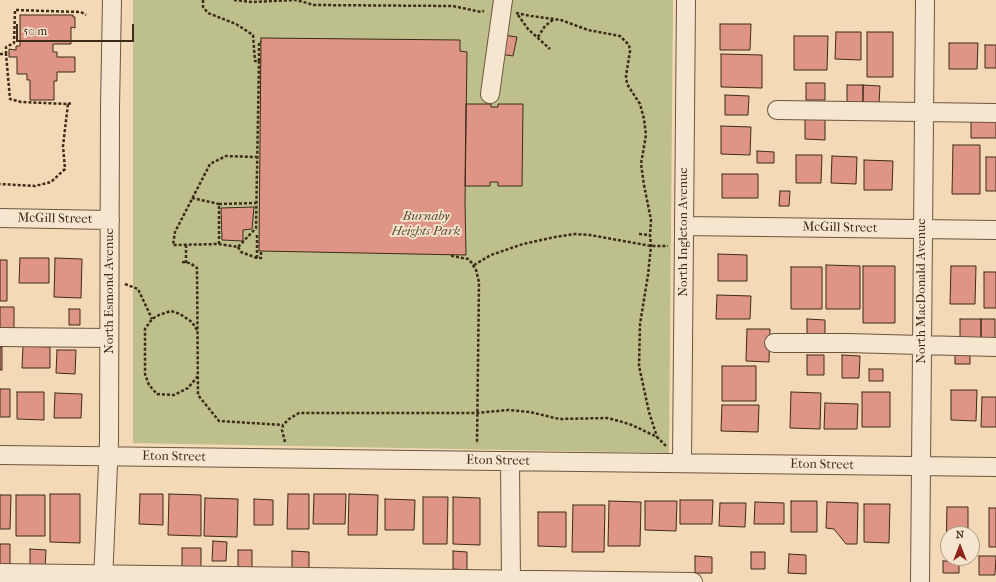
<!DOCTYPE html>
<style>
body{margin:0}
#map{position:relative;width:996px;height:582px;overflow:hidden;background:#f3d9b5;font-family:"IM FELL French Canon",serif}
canvas{display:block}
.north{position:absolute;left:940px;top:526px;width:40px;height:40px;box-sizing:border-box;background:#f7e6cf;border:1px solid #ad9b86;border-radius:50%;rotate:0deg;font-size:11px;font-weight:700;line-height:16px;text-align:center;color:#3e2b18}
.north::after{content:'';display:block;margin:auto;width:14px;height:18px;background:#8f2418;clip-path:polygon(50% 0,100% 100%,50% 72%,0 100%)}
.scale{position:absolute;left:16px;top:24px;width:118px;height:18px;box-sizing:border-box;border:2px solid #3e2b18;border-top:0;padding-left:5px;font-size:12px;line-height:14px;white-space:nowrap;color:#3e2b18;-webkit-text-stroke:3px #f7e6cf;paint-order:stroke}
</style>
<div id="map">
<canvas width="996" height="582"></canvas>
<div class="north">N</div>
<div class="scale">50 m</div>
</div>
<script>
const ctx = document.querySelector('canvas').getContext('2d');
ctx.lineJoin = 'round';
function paint(path, color) { ctx.fillStyle = color; ctx.fill(path, 'evenodd'); }
const poly = rows => new Path2D(rows.map(r => 'M' + r).join(''));
function trace(path, color, width, dash) { ctx.strokeStyle = color; ctx.lineWidth = width; ctx.lineCap = dash ? 'butt' : 'round'; ctx.setLineDash(dash || []); ctx.stroke(path); }
function drawText(font, color, halo, rows, align = 'center') {
  ctx.font = font + ' "IM FELL French Canon",serif'; ctx.lineWidth = 3.5; ctx.setLineDash([]); ctx.textBaseline = 'middle'; ctx.strokeStyle = halo; ctx.fillStyle = color; for (const [text, x, y, turn = 0] of rows) {
    ctx.save(); ctx.translate(x, y); ctx.rotate((+turn || 0) * Math.PI / 180); ctx.textAlign = isNaN(turn) ? turn : align; if (halo) ctx.strokeText(text, 0, 0); ctx.fillText(text, 0, 0); ctx.restore();
  }
}
const green = poly([
 [133,0,673,0,669,453,133,443]
]);
const building = poly([
 [20,15,73,15,73,17,75,17,75,28,71,27,71,44,53,44,53,52,57,52,57,57,75,57,75,72,57,72,57,81,54,81,54,100,30,100,30,80,27,80,27,74,17,74,17,57,9,57,9,49,16,50,16,46,20,46,20,15],
 [720,24,751,24,750,50,720,50,720,24],
 [836,32,861,32,861,60,835,59,836,32],
 [867,32,893,32,893,77,867,77,867,32],
 [503,35,517,37,513,56,500,54,503,35],
 [794,36,828,36,827,70,794,70,794,36],
 [261,38,460,40,460,51,467,52,465,203,466,255,259,251,261,38],
 [949,43,978,43,977,69,949,69,949,43],
 [985,45,996,45,996,68,985,68,985,45],
 [721,54,762,55,762,88,721,87,721,54],
 [806,83,825,83,825,100,806,100,806,83],
 [847,85,863,85,863,103,847,103,847,85],
 [863,85,880,86,879,104,863,103,863,85],
 [725,95,749,96,748,115,725,115,725,95],
 [466,104,491,104,491,107,498,107,498,104,523,104,522,186,498,186,498,182,490,182,490,186,465,186,466,104],
 [805,119,825,119,825,140,805,139,805,119],
 [971,120,996,120,996,138,971,138,971,120],
 [721,126,751,127,750,155,721,154,721,126],
 [953,145,980,145,980,194,952,194,953,145],
 [757,151,774,152,774,163,757,163,757,151],
 [796,155,822,155,821,183,796,183,796,155],
 [832,156,857,157,856,184,831,183,832,156],
 [986,157,996,157,996,191,986,191,986,157],
 [864,160,893,161,892,190,864,190,864,160],
 [722,174,758,174,758,198,722,198,722,174],
 [780,191,790,191,789,206,779,206,780,191],
 [254,207,252,229,243,230,243,241,222,240,221,208,254,207],
 [718,254,747,255,747,281,718,281,718,254],
 [20,258,49,258,49,283,19,283,20,258],
 [55,258,82,259,81,298,54,297,55,258],
 [0,260,7,260,7,301,0,301,0,260],
 [826,265,860,266,860,309,826,309,826,265],
 [863,266,895,266,895,323,863,323,863,266],
 [951,266,976,266,975,304,950,304,951,266],
 [791,267,822,267,822,309,791,309,791,267],
 [984,272,996,272,996,308,984,308,984,272],
 [717,295,751,296,750,319,716,319,717,295],
 [0,307,14,307,14,328,0,328,0,307],
 [69,309,80,309,80,325,69,325,69,309],
 [807,319,825,320,825,338,807,338,807,319],
 [960,319,981,319,981,339,960,339,960,319],
 [981,319,995,319,995,339,981,339,981,319],
 [747,329,770,329,769,362,746,361,747,329],
 [23,346,50,347,50,368,22,368,23,346],
 [0,347,2,347,2,370,0,370,0,347],
 [57,350,76,350,75,374,56,373,57,350],
 [955,354,970,354,970,364,955,364,955,354],
 [807,355,824,355,824,375,807,375,807,355],
 [842,355,860,356,859,378,842,378,842,355],
 [722,366,756,366,756,401,722,401,722,366],
 [869,369,883,369,883,381,869,381,869,369],
 [0,389,10,389,10,417,0,417,0,389],
 [951,390,977,390,976,421,951,420,951,390],
 [17,392,44,392,44,420,17,419,17,392],
 [791,392,821,393,820,429,790,428,791,392],
 [862,392,890,392,890,427,862,427,862,392],
 [55,393,82,394,81,418,54,418,55,393],
 [982,397,996,397,996,427,981,427,982,397],
 [825,403,858,404,857,429,824,429,825,403],
 [722,405,759,405,758,432,721,431,722,405],
 [50,494,80,494,80,543,50,542,50,494],
 [140,494,163,494,163,525,139,524,140,494],
 [169,494,201,495,201,536,168,535,169,494],
 [288,494,309,494,309,529,287,529,288,494],
 [314,494,346,494,345,524,313,524,314,494],
 [349,494,378,495,377,535,348,535,349,494],
 [0,495,11,495,10,529,0,529,0,495],
 [16,495,45,495,45,536,16,536,16,495],
 [423,497,448,497,447,544,423,544,423,497],
 [453,497,480,498,480,545,453,544,453,497],
 [205,498,238,499,237,537,204,536,205,498],
 [254,499,273,500,273,525,254,525,254,499],
 [385,499,415,500,414,530,385,530,385,499],
 [680,500,713,500,712,524,680,524,680,500],
 [609,501,641,502,640,546,608,546,609,501],
 [645,501,677,501,676,531,645,530,645,501],
 [791,501,817,501,817,532,791,532,791,501],
 [755,502,784,503,784,524,754,524,755,502],
 [827,502,858,503,857,544,846,544,834,529,826,528,827,502],
 [720,503,746,503,745,527,719,526,720,503],
 [864,504,890,504,889,543,864,542,864,504],
 [573,505,605,505,604,552,572,552,573,505],
 [947,507,968,507,968,534,948,534,948,553,946,553,947,507],
 [989,508,996,508,996,547,989,547,989,508],
 [538,512,566,512,566,547,538,546,538,512],
 [213,541,227,542,226,561,212,561,213,541],
 [0,544,10,544,10,564,0,564,0,544],
 [182,548,201,548,201,568,182,567,182,548],
 [30,549,46,550,45,569,30,569,30,549],
 [238,550,252,550,252,569,238,569,238,550],
 [292,551,309,552,309,568,292,568,292,551],
 [453,551,467,552,467,570,453,569,453,551],
 [751,552,765,552,765,569,751,569,751,552],
 [789,554,806,555,806,574,788,573,789,554],
 [695,556,712,557,712,573,695,573,695,556],
 [979,556,996,556,995,575,979,575,979,556],
 [943,561,959,561,959,573,943,573,943,561]
]);
const path = poly([
 [203,0,203,7,208,13,236,24,253,35,255,61,259,61,256,228,238,247,219,244,173,245,175,232,210,164,226,156,256,157],
 [234,0,252,2,296,0,314,5,453,6,481,12,484,11],
 [516,13,531,16,561,20,588,30,620,36,629,45,630,51,626,76,627,84,640,104,644,119,646,135,641,164,644,185,651,220,650,235,651,246,648,275,640,324,639,366,649,412,657,437],
 [518,15,528,29,550,49],
 [538,37,545,26,554,19],
 [0,54,6,54,10,99,21,102,68,104,63,146,65,169,51,182,35,186,0,184],
 [6,54,6,47,14,43,15,10,81,12,86,15],
 [259,61,259,42,261,42],
 [68,104,72,103],
 [192,198,219,204],
 [639,234,650,235],
 [219,244,219,204,256,203],
 [238,247,241,252,257,258,261,258,261,251],
 [452,255,452,256,468,259,471,262,476,270,479,282,477,444],
 [257,258,257,235,259,235],
 [182,262,190,263,197,268,198,395,219,421,283,425],
 [186,263,186,245],
 [474,265,491,255,523,244,555,237,575,234,590,235,651,246,668,246],
 [125,284,138,289,152,319],
 [197,330,192,322,180,314,171,311,159,315,152,319,145,329,145,374,149,385,157,394,174,395,188,388,198,376],
 [285,442,282,430,283,425,289,419,299,413,477,413,508,410,530,412,559,419,607,418,619,421,632,425,657,437,666,446]
]);
const minor = poly([
 [490,94,503,0],
 [777,110,996,113],
 [0,218,110,220],
 [684,226,996,230],
 [0,337,109,338],
 [774,343,847,343,996,347],
 [0,455,996,467],
 [510,461,511,582],
 [682,463,686,0],
 [0,573,693,582],
 [103,582,109,441,110,107,112,0],
 [920,582,925,0]
]);
const parkNames = [
 ["Burnaby",426,217],
 ["Heights Park",426,232]
];
const streetNames = [
 ["McGill Street",55,219,1],
 ["McGill Street",840,228,1],
 ["North Ingleton Avenue",684,232,-90],
 ["North Esmond Avenue",110,291,-90],
 ["North MacDonald Avenue",922,291,-90],
 ["Eton Street",174,457,1],
 ["Eton Street",498,461,1],
 ["Eton Street",822,465,1]
];
paint(green, '#bdbf8c');
paint(building, '#df9585');
trace(building, '#3e2b18', 1);
trace(minor, '#6b563f', 20);
trace(path, '#3e2b18', 2.5, [3, 2]);
trace(minor, '#f7e6cf', 18);
drawText('italic 13px', '#57492f', '#f7e6cf', parkNames);
drawText('13px', '#3e2b18', '#f7e6cf', streetNames);
</script>
